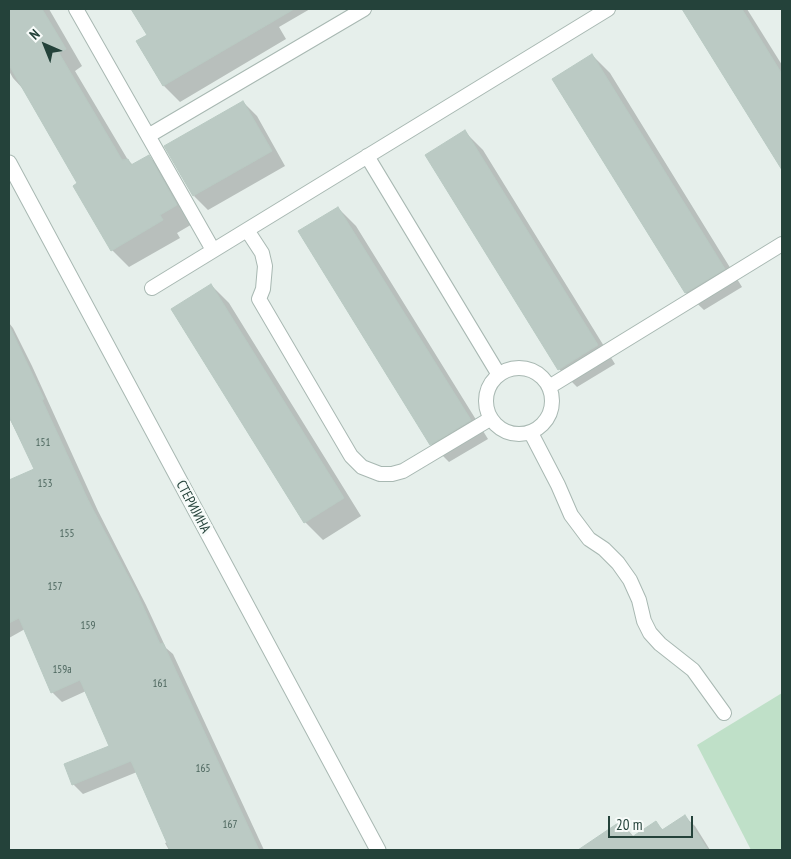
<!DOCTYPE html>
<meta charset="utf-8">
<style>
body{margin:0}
#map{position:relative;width:791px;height:859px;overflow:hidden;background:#e6efeb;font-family:"PT Sans Narrow",sans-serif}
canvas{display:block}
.frame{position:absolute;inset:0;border:10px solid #24423a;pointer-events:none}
.north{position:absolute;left:20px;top:20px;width:50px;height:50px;-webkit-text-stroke:4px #f7fbf9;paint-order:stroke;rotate:316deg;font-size:14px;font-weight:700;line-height:20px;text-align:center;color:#24423a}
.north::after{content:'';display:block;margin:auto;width:18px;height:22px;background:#24423a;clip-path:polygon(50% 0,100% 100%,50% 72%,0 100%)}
.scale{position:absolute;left:608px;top:816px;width:85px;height:22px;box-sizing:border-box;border:2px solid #24423a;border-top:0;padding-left:6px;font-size:15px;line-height:18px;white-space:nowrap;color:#24423a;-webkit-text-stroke:4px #f7fbf9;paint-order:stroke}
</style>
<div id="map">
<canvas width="791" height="859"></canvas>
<div class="frame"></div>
<div class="north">N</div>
<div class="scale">20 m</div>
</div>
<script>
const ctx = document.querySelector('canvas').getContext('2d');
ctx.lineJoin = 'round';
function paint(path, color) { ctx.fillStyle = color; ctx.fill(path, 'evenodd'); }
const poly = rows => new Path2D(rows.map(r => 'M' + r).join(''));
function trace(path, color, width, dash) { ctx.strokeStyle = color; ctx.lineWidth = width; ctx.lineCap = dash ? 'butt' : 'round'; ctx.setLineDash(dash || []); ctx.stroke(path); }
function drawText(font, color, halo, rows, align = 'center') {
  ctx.font = font + ' "PT Sans Narrow",sans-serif'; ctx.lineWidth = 5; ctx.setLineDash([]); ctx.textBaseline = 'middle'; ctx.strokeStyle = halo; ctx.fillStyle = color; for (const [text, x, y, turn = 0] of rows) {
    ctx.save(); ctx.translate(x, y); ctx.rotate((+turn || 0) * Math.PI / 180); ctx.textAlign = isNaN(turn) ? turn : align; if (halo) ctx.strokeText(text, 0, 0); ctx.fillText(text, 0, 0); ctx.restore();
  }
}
const green = poly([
 [782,693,782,850,751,850,697,745]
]);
const shadow = poly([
 [9,9,49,9,82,66,75,71,128,160,133,165,149,156,166,174,194,223,177,233,180,238,129,267,112,250,79,184,24,90,13,78,9,71],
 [148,9,310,9,279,27,286,39,180,102,164,86,148,35,137,15],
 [684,9,747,9,782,65,782,168],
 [592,55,610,73,742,287,704,310,686,293,553,79],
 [243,102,257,116,285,166,208,210,194,196],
 [465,132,483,150,615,364,577,387,559,369],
 [338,208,356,226,488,439,449,462,431,444],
 [211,285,229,303,361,516,323,540,305,522],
 [9,323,13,328,32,366,98,511,146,605,166,648,173,654,264,850,169,850,165,843,168,842,137,772,83,794,73,784,110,747,86,691,62,702,52,692,25,629,9,638,9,482,36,469,9,418],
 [685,817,695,826,710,850,616,850,605,833,621,822,634,837,656,823,664,831]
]);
const building = poly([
 [9,9,42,9,66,49,59,53,122,160,128,159,131,165,149,155,177,205,160,215,163,220,111,251,73,186,77,183,9,65,9,9],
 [131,9,294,9,163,86,136,41,147,35,131,9],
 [682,9,742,9,782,74,782,170,682,9],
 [592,54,725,269,685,293,552,79,592,54],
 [243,101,272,151,193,196,164,146,243,101],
 [465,130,598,345,558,370,425,155,465,130],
 [338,207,471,420,430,445,298,231,338,207],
 [211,284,344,498,304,523,171,309,211,284],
 [9,325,44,399,42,400,88,500,137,593,160,644,163,643,259,850,170,850,131,761,72,785,64,764,109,746,80,680,51,693,19,618,9,623,9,480,34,469,9,416,9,325],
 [685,815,708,850,578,850,621,821,632,837,656,821,662,830,685,815]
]);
const service = poly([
 [76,9,213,250],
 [148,136,364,9],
 [367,156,499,375],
 [247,230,262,253,265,266,263,289,259,299,351,456,362,467,380,474,392,474,403,471,490,419],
 [152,288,608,9],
 '486 401a33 33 0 1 1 66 0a33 33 0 1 1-66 0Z',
 [549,387,782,244],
 [531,433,558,485,571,515,589,539,604,549,618,563,630,580,639,600,644,621,650,633,660,644,693,670,724,713]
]);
const minor = poly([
 [9,163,378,850]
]);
const numberNames = [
 ["151",43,443],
 ["153",45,484],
 ["155",67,534],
 ["157",55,587],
 ["159",88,626],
 ["159a",62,670],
 ["161",160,684],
 ["165",203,769],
 ["167",230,825]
];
const streetNames = [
 ["СТЕРИЈИНА",193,507,62]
];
paint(green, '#bfe0c8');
paint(shadow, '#0003');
paint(building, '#bbcac4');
trace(building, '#b8c9c2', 1);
trace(service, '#a8b8b2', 16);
trace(minor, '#a8b8b2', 17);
trace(service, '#fff', 14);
trace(minor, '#fff', 15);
drawText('11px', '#4a645c', null, numberNames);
drawText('14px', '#24423a', '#f7fbf9', streetNames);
</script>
